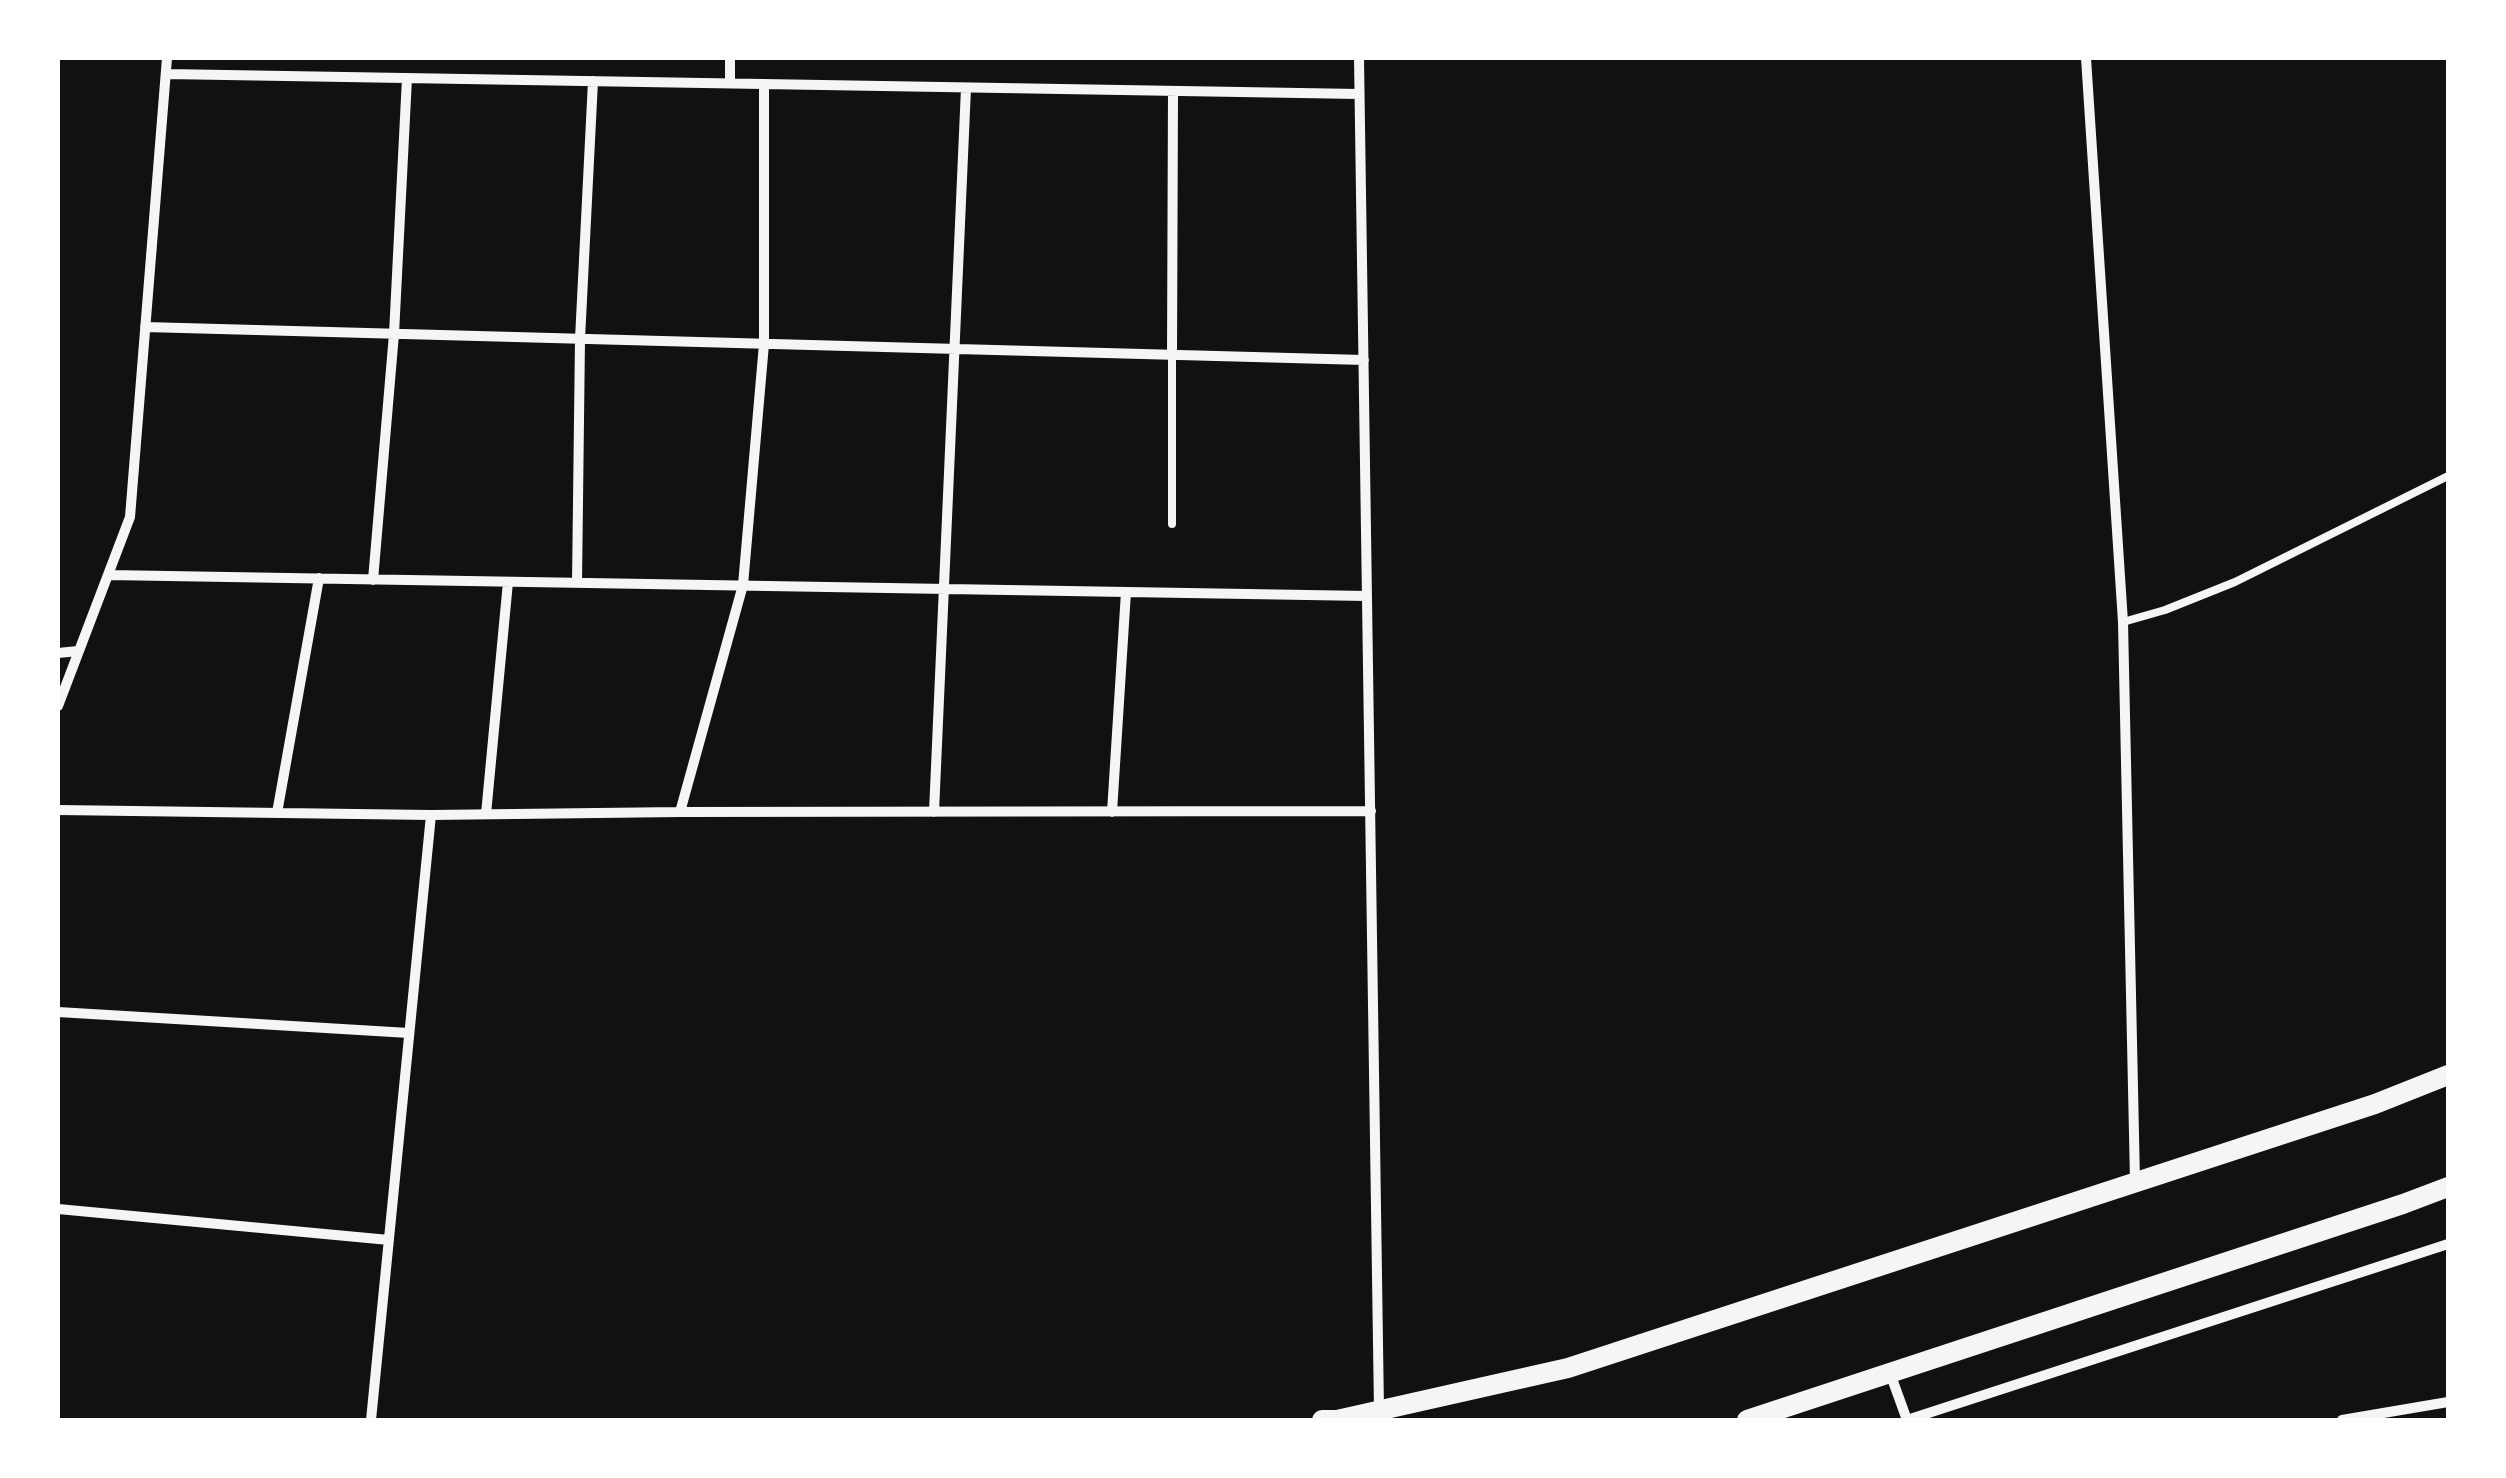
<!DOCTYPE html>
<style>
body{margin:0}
#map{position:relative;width:2506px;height:1478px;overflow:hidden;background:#111;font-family:Lato,sans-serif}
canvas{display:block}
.frame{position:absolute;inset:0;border:60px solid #fff;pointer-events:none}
</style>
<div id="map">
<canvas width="2506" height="1478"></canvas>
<div class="frame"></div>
</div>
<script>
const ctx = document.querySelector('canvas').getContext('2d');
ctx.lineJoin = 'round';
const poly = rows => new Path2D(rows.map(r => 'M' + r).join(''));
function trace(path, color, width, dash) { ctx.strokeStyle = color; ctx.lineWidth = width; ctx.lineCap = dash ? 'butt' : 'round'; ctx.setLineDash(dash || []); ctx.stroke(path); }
const service = poly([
 [1172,524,1172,356],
 [2123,622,2165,610,2235,582,2448,476]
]);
const minor = poly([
 [1359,58,1379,1410],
 [2086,58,2123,622,2135,1181],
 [166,74,1359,94],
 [730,83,730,58],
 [145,327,1364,360],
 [1172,356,1173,91],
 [108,575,1367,596],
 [373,580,394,334,407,78],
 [577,583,580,339,593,81],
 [58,653,78,651],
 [58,706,130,517,167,58],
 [58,810,431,815,680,812,1371,811],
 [680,812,743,585,764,344,764,84],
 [934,812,966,88],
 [1112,812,1126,592],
 [277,813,319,578],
 [486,814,508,582],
 [58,1012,409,1033],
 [58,1209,389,1240],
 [1890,1373,1907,1420],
 [371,1420,431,815],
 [1907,1420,2448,1244],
 [2342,1420,2448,1402]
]);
const secondary = poly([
 [1322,1420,1337,1420,1568,1368,2375,1104,2448,1075],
 [1747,1420,2403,1204,2448,1187]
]);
trace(service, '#f5f5f5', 8);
trace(minor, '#f5f5f5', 10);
trace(secondary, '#f5f5f5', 20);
</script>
